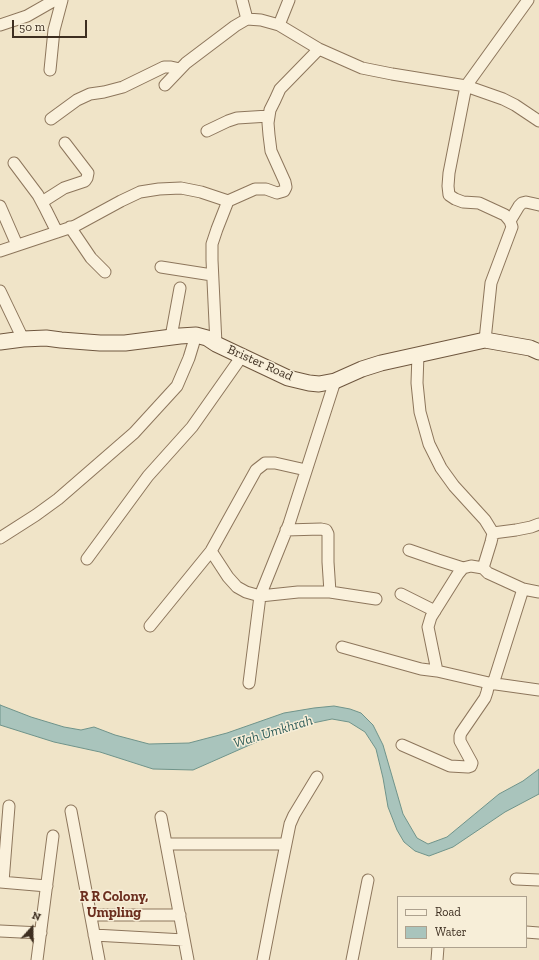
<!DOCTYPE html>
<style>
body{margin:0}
#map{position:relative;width:539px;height:960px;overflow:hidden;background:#f0e4c8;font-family:"Zilla Slab",serif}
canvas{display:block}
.legend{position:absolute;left:397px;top:896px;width:130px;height:52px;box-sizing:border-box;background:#f7eed8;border:1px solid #ada18e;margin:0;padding:5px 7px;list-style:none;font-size:12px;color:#3d2e20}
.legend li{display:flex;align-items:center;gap:8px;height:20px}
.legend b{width:20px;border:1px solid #ada18e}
.north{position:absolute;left:12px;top:908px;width:40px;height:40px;-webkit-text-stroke:3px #f7eed8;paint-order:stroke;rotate:21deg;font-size:11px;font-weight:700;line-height:16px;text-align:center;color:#3d2e20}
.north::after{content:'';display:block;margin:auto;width:14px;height:18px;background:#3d2e20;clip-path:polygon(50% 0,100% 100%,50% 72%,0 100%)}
.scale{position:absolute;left:12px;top:20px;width:75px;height:18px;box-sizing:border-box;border:2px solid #3d2e20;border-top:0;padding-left:5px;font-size:12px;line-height:14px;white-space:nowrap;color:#3d2e20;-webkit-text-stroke:3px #f7eed8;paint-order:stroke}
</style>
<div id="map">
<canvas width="539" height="960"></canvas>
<ul class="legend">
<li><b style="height:5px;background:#faf1dc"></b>Road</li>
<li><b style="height:11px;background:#a9c4bc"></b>Water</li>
</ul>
<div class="north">N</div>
<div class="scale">50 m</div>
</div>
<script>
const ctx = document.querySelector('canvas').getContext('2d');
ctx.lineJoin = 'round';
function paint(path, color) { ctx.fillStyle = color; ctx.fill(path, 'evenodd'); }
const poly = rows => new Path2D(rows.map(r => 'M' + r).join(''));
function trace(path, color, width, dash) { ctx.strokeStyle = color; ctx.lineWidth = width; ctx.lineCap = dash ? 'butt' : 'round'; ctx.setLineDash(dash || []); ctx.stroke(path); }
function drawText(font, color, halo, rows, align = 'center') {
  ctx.font = font + ' "Zilla Slab",serif'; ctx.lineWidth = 3; ctx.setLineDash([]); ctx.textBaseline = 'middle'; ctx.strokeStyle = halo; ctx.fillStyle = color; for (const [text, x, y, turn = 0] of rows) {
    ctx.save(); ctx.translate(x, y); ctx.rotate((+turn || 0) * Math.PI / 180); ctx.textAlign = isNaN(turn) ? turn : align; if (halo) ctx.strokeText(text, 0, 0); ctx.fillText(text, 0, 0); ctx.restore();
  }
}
const water = poly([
 [0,705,31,717,64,727,81,730,94,727,115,735,149,744,189,743,227,733,284,713,314,708,334,706,350,709,361,713,373,725,383,745,403,814,417,838,428,844,447,837,499,794,523,781,539,769,539,794,505,812,453,847,429,856,415,851,404,842,397,830,388,807,383,778,376,749,365,732,349,722,332,719,308,724,261,740,193,770,153,769,100,752,54,742,0,725,0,705]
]);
const street = poly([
 [242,0,247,19],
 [0,25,27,16,55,0],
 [279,25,289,0],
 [50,70,54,30,62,0],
 [165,85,186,63,235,26,247,19,261,20,279,25,319,49,362,68,392,74,466,86,503,99,515,105,539,121],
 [51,119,77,100,90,94,104,92,123,87,164,67,171,67,180,69],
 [207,131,228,121,237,118,269,116],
 [14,163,38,195,46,210,57,232],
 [42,202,64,188,85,181,87,178,88,173,65,143],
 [0,206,17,245],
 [510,221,519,206,522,203,526,202,539,205],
 [70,227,91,258,105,272],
 [0,251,75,226,121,201,140,192,159,189,181,188,201,192,228,201],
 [161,267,212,275],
 [0,291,23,339],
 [171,337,180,288],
 [485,340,491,283,512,227,510,221,505,215,479,203,463,202,455,199,449,195,448,186,449,173,466,86,528,0],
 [216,344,212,260,212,244,217,229,228,201,255,189,266,189,277,193,284,191,286,187,285,182,271,151,269,135,268,123,270,110,275,100,280,89,319,49],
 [418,354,417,383,420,412,429,444,441,468,454,486,485,520,493,533,491,542,483,568,488,573,523,589,539,592],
 [286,530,321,529,326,530,328,534,328,562,330,592],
 [493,533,516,530,531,527,539,524],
 [0,538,36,515,58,499,134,433,177,386,189,358,196,335],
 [409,550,438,560,463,568],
 [211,551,228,577,237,587,246,592,260,596,298,592,330,592,376,599],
 [87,559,148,476,192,427,242,356],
 [401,594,435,611],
 [150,626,211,551,256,470,265,463,275,463,306,470],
 [342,647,421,669,437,671,489,683,539,690],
 [437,671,428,627,431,617,458,574,463,568,471,566,483,568],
 [249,683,260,596,289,524,335,381],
 [493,684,523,589],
 [402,745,450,766,468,767,471,766,472,763,460,741,460,736,461,733,485,698,487,692,489,683],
 [71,811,99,960],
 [161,817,188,960],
 [166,844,285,844],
 [516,879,539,880],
 [0,882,47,886],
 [3,882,9,806],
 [91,915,180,915],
 [0,931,41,933],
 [526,932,539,933],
 [94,935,184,940],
 [37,960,53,836],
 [263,960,275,898,290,824,294,815,317,777],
 [352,960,368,880],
 [437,960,438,947]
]);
const secondary = poly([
 [0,342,23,339,46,338,61,340,100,343,125,343,180,336,196,335,207,338,216,344,288,378,309,383,319,384,335,381,362,369,381,363,485,340,530,348,539,352]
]);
const streetNames = [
 ["Brister Road",260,363,24]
];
const waterNames = [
 ["Wah Umkhrah",273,732,-17]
];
const neighbourhoodNames = [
 ["R R Colony,",114,897],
 ["Umpling",114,913]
];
paint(water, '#a9c4bc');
trace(water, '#6f938a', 1);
trace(street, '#8d765c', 13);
trace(secondary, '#6f573f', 17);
trace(street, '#faf1dc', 11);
trace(secondary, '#faf1dc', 15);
drawText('13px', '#3d2e20', '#f7eed8', streetNames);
drawText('italic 14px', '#2f5d5a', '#f7eed8', waterNames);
drawText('bold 14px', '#6b2e1e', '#f7eed8', neighbourhoodNames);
</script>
